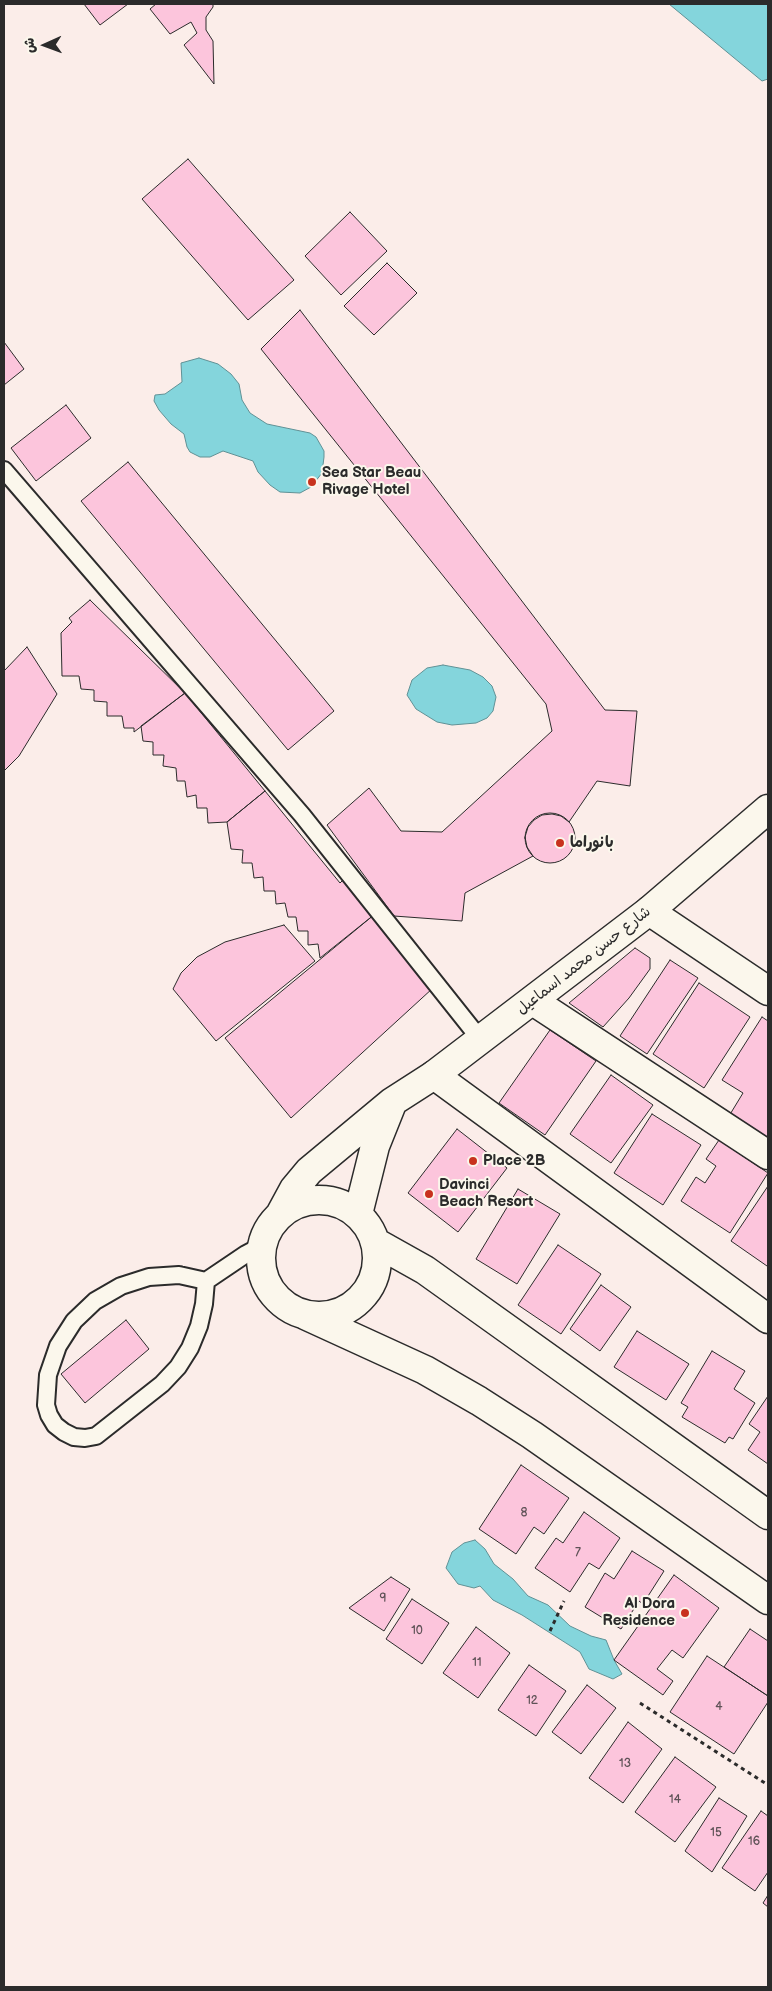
<!DOCTYPE html>
<meta charset="utf-8">
<style>
body{margin:0}
#map{position:relative;width:772px;height:1991px;overflow:hidden;background:#fbede9;font-family:"Balsamiq Sans","Playpen Sans Arabic",sans-serif}
canvas{display:block}
.frame{position:absolute;inset:0;border:5px solid #2b2b2b;pointer-events:none}
.north{position:absolute;left:20px;top:20px;width:50px;height:50px;-webkit-text-stroke:4px #fbf7ec;paint-order:stroke;rotate:268deg;font-size:14px;font-weight:700;line-height:20px;text-align:center;color:#2b2b2b}
.north::after{content:'';display:block;margin:auto;width:18px;height:22px;background:#2b2b2b;clip-path:polygon(50% 0,100% 100%,50% 72%,0 100%)}
</style>
<div id="map">
<canvas width="772" height="1991"></canvas>
<div class="frame"></div>
<div class="north">ش</div>
</div>
<script>
const ctx = document.querySelector('canvas').getContext('2d');
ctx.lineJoin = 'round';
function paint(path, color) { ctx.fillStyle = color; ctx.fill(path, 'evenodd'); }
const poly = rows => new Path2D(rows.map(r => 'M' + r).join(''));
function trace(path, color, width, dash) { ctx.strokeStyle = color; ctx.lineWidth = width; ctx.lineCap = dash ? 'butt' : 'round'; ctx.setLineDash(dash || []); ctx.stroke(path); }
function drawText(font, color, halo, rows, align = 'center') {
  ctx.font = font + ' "Balsamiq Sans","Playpen Sans Arabic",sans-serif'; ctx.lineWidth = 4; ctx.setLineDash([]); ctx.textBaseline = 'middle'; ctx.strokeStyle = halo; ctx.fillStyle = color; for (const [text, x, y, turn = 0] of rows) {
    ctx.save(); ctx.translate(x, y); ctx.rotate((+turn || 0) * Math.PI / 180); ctx.textAlign = isNaN(turn) ? turn : align; if (halo) ctx.strokeText(text, 0, 0); ctx.fillText(text, 0, 0); ctx.restore();
  }
}
const water = poly([
 [669,4,768,4,768,79,762,81,669,4],
 [199,358,218,364,231,374,239,384,242,400,250,413,267,424,310,433,316,437,324,451,324,457,322,473,311,487,300,493,280,492,270,485,258,472,253,461,223,451,210,457,200,457,190,452,187,447,184,434,171,424,159,410,154,401,155,395,165,394,182,382,181,363,199,358],
 [443,665,470,670,483,677,492,686,496,697,493,711,487,718,476,723,452,725,437,722,416,709,407,695,412,680,427,668,443,665],
 [475,1540,485,1549,494,1564,513,1579,528,1596,548,1605,570,1626,591,1636,606,1640,614,1660,622,1674,613,1679,589,1669,580,1652,522,1615,493,1600,480,1586,474,1588,458,1584,446,1568,452,1552,464,1543,475,1540]
]);
const building = poly([
 [84,4,128,4,100,25,84,4],
 [156,4,213,4,213,7,206,17,206,30,213,41,214,84,184,45,197,33,191,22,170,34,150,9,156,4],
 [188,159,294,280,248,320,142,199,188,159],
 [350,212,387,251,341,295,305,256,350,212],
 [387,263,417,293,374,335,344,306,387,263],
 [300,310,605,710,637,711,630,786,597,781,569,822,561,816,552,814,542,815,534,820,528,827,525,837,527,847,533,856,465,893,462,921,394,916,327,825,369,788,401,831,442,832,552,731,546,704,261,349,300,310],
 [4,342,24,369,4,385,4,342],
 [66,405,91,438,36,481,11,448,66,405],
 [128,462,334,711,288,750,81,501,128,462],
 [90,600,185,693,134,732,134,728,124,728,122,716,107,716,107,702,94,701,94,690,81,689,79,676,62,676,61,633,72,622,69,618,90,600],
 [27,647,57,694,19,756,4,771,4,671,27,647],
 [185,693,265,791,227,822,208,823,207,808,197,808,196,795,187,797,185,781,177,781,176,768,163,766,164,755,153,755,153,742,143,741,141,726,185,693],
 [265,791,340,883,347,876,375,914,320,958,318,944,308,945,308,931,298,931,296,917,288,917,285,903,276,904,275,891,264,891,263,877,254,878,252,863,242,863,243,850,231,849,227,822,265,791],
 '525 838a25 25 0 1 1 50 0a25 25 0 1 1-50 0Z',
 [375,914,433,988,291,1118,225,1038,375,914],
 [284,925,315,961,216,1041,173,989,181,973,197,957,225,942,284,925],
 [635,948,650,958,650,969,629,998,603,1027,569,1003,635,948],
 [670,960,698,978,647,1054,620,1036,670,960],
 [699,983,750,1017,704,1088,653,1054,699,983],
 [762,1017,768,1021,768,1141,729,1116,743,1093,722,1080,762,1017],
 [550,1030,596,1061,545,1135,499,1103,550,1030],
 [611,1075,653,1105,611,1163,570,1134,611,1075],
 [652,1114,701,1145,663,1205,614,1173,652,1114],
 [457,1129,507,1168,458,1232,408,1193,457,1129],
 [719,1140,768,1173,730,1233,681,1201,696,1177,705,1183,716,1166,706,1159,719,1140],
 [768,1186,768,1265,767,1266,731,1241,768,1186],
 [518,1189,560,1214,517,1284,476,1259,518,1189],
 [558,1245,601,1274,561,1334,518,1305,558,1245],
 [601,1285,631,1307,600,1351,570,1329,601,1285],
 [126,1320,149,1349,85,1403,61,1374,126,1320],
 [637,1331,689,1364,666,1400,614,1367,637,1331],
 [712,1351,745,1371,734,1389,755,1403,733,1439,729,1437,725,1443,682,1417,688,1407,681,1403,712,1351],
 [768,1396,768,1464,748,1450,760,1432,749,1424,768,1396],
 [521,1465,569,1498,544,1534,534,1527,516,1554,479,1529,521,1465],
 [584,1512,620,1538,599,1569,589,1563,570,1592,535,1568,556,1538,563,1543,584,1512],
 [632,1551,664,1571,643,1604,639,1601,621,1629,585,1607,605,1573,614,1579,632,1551],
 [674,1575,719,1608,683,1658,672,1650,657,1669,673,1681,663,1695,614,1660,674,1575],
 [391,1577,410,1589,384,1631,349,1608,391,1577],
 [412,1599,449,1623,422,1664,386,1639,412,1599],
 [476,1627,510,1653,478,1698,443,1673,476,1627],
 [750,1629,768,1641,768,1696,724,1667,750,1629],
 [707,1656,768,1696,768,1702,734,1754,670,1712,707,1656],
 [529,1665,566,1691,536,1736,498,1710,529,1665],
 [587,1685,616,1708,581,1754,552,1732,587,1685],
 [628,1722,662,1749,623,1803,589,1778,628,1722],
 [675,1757,716,1787,675,1842,635,1812,675,1757],
 [719,1798,747,1816,712,1872,685,1851,719,1798],
 [761,1811,768,1816,768,1872,755,1891,722,1868,761,1811],
 [768,1895,768,1907,763,1903,768,1895]
]);
const path = poly([
 [550,1631,564,1601],
 [640,1703,768,1785]
]);
const lane = poly([
 [4,470,302,815,480,1039],
 [179,1275,206,1281,204,1304,199,1326,190,1348,178,1367,162,1384,96,1436,85,1438,74,1437,64,1432,55,1425,49,1415,46,1405,48,1375,58,1346,74,1321,95,1301,121,1286,149,1277,179,1275],
 [206,1281,246,1254,261,1246]
]);
const street = poly([
 [649,911,768,991],
 [533,1001,768,1155],
 [434,1075,768,1319]
]);
const secondary = poly([
 '261 1258a58 58 0 1 1 116 0a58 58 0 1 1-116 0Z',
 [281,1213,294,1189,309,1171,392,1102,434,1075,649,911,768,809],
 [358,1214,375,1146,391,1106],
 [375,1242,425,1270,768,1515],
 [307,1316,425,1370,479,1401,532,1435,768,1600]
]);
const markers = [
 [312,482,5,"#c8321e"],
 [560,843,5,"#c8321e"],
 [473,1161,5,"#c8321e"],
 [429,1194,5,"#c8321e"],
 [685,1613,5,"#c8321e"]
];
const numberNames = [
 ["8",524,1513],
 ["7",578,1553],
 ["9",383,1599],
 ["10",417,1631],
 ["11",477,1663],
 ["12",532,1701],
 ["4",719,1707],
 ["13",625,1764],
 ["14",675,1800],
 ["15",716,1833],
 ["16",754,1842]
];
const poiNames = [
 ["Sea Star Beau",322,473],
 ["Rivage Hotel",322,490],
 ["بانوراما",570,843],
 ["Place 2B",483,1161],
 ["Davinci",439,1185],
 ["Beach Resort",439,1202],
 ["Al Dora",675,1604,"right"],
 ["Residence",675,1621,"right"]
];
const streetNames = [
 ["شارع حسن محمد اسماعيل",584,961,-38]
];
paint(water, '#84d5dc');
trace(water, '#609195', 1);
paint(building, '#fcc5dc');
trace(building, '#2b2b2b', 1);
trace(lane, '#2b2b2b', 20);
trace(street, '#2b2b2b', 31);
trace(secondary, '#2b2b2b', 31);
trace(path, '#2b2b2b', 3, [4, 4]);
trace(lane, '#fbf7ec', 16);
trace(street, '#fbf7ec', 28);
trace(secondary, '#fbf7ec', 28);
for (const [x, y, r, color] of markers) { const dot = new Path2D(); dot.arc(x, y, r, 0, 2 * Math.PI); ctx.fillStyle = color; ctx.fill(dot); trace(dot, '#fbf7ec', 2); }
drawText('12px', '#5f5257', null, numberNames);
drawText('bold 15px', '#2b2b2b', '#fbf7ec', poiNames, 'left');
drawText('15px', '#2b2b2b', '#fbf7ec', streetNames);
</script>
